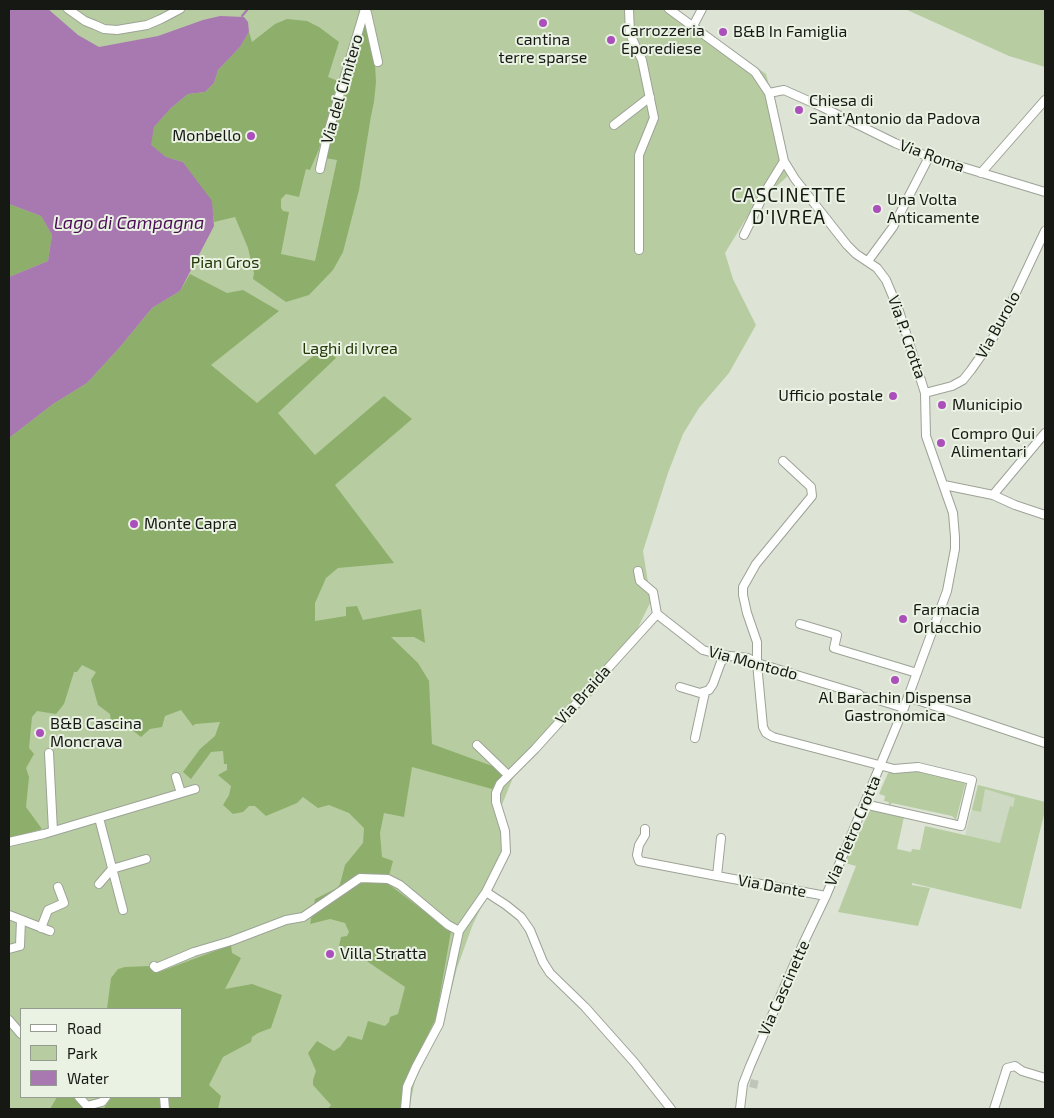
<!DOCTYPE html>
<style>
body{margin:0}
#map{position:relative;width:1054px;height:1118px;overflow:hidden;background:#dde4d6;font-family:"Exo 2",sans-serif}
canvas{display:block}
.frame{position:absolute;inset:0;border:10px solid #151813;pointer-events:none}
.legend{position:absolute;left:20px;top:1008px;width:162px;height:90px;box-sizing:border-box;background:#eaf2e3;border:1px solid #959b90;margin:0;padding:6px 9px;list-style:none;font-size:15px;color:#151813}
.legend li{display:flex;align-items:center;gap:10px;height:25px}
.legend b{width:25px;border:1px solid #959b90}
</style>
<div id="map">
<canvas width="1054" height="1118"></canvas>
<div class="frame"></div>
<ul class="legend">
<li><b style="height:6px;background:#fff"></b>Road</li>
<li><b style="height:14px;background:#b7cda1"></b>Park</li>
<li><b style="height:14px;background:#a878b1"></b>Water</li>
</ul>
</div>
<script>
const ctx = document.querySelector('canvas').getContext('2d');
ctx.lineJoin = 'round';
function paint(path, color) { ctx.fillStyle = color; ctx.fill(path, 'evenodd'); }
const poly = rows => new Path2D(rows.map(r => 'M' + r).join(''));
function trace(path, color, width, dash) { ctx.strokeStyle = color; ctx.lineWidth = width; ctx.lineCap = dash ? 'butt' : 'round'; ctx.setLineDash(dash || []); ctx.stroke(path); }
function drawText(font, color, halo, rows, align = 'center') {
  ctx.font = font + ' "Exo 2",sans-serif'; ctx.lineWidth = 4; ctx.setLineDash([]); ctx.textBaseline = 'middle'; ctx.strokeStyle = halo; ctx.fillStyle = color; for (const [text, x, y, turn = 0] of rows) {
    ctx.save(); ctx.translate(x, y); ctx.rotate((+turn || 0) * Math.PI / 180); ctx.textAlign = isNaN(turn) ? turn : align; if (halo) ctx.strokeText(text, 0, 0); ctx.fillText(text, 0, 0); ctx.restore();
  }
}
const built = poly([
 [978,785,1045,802,1045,810,1035,852,965,835]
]);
const green = poly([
 [9,9,675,9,766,74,779,121,785,160,791,173,752,209,725,253,733,279,756,325,729,373,699,408,683,434,668,473,643,551,651,601,629,646,600,687,572,717,544,741,517,768,501,807,506,850,496,878,473,924,457,968,443,1022,415,1081,409,1109,9,1109],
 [21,1009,181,1009,181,1097,21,1097],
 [905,9,1045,9,1045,67,1009,56],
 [913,769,966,781,956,820,952,816,892,803,888,807,889,802,884,801,885,796,879,794,888,773,898,773],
 [978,785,1045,802,1045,810,1021,909,912,883,912,885,930,888,918,926,838,912,856,866,845,863,870,810,904,817,897,849,911,852,912,849,920,850,925,826,1000,843,1010,806,1013,807,1015,798,985,789,981,812,972,810]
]);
const forest = poly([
 [287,19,307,21,319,27,339,42,328,77,338,81,319,149,310,170,306,169,299,197,286,194,281,199,281,208,283,211,289,212,281,254,315,261,337,160,325,158,330,135,365,21,375,63,376,82,374,102,371,116,359,190,343,252,333,270,309,295,286,302,253,279,254,273,248,248,235,217,214,222,211,201,183,162,166,157,150,145,154,127,171,108,188,94,205,92,214,83,218,70,240,47,249,32,252,42,275,24],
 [9,204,41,216,52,235,48,261,9,277],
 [190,274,227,293,243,290,279,311,211,365,257,403,324,347,336,358,278,413,315,455,384,396,412,419,335,485,394,563,338,568,326,578,315,603,315,621,346,616,346,607,357,606,363,620,421,609,425,643,414,637,391,637,418,663,429,681,432,744,495,767,503,775,492,789,412,767,404,817,384,813,380,833,382,857,393,861,387,883,451,931,436,1018,407,1077,400,1109,328,1109,331,1105,313,1085,313,1080,316,1071,308,1053,317,1041,334,1051,340,1047,348,1036,362,1040,368,1021,385,1026,389,1022,390,1017,398,1014,405,987,368,962,355,950,339,946,341,937,347,936,349,932,345,923,330,919,310,924,315,899,337,888,340,884,345,865,363,843,364,828,349,813,329,805,318,808,303,797,297,803,266,816,255,806,249,806,243,812,233,814,223,805,229,795,231,786,218,775,227,770,227,764,224,764,223,751,211,752,191,779,183,772,200,749,215,736,220,722,195,724,193,726,181,710,165,716,162,727,150,729,141,737,132,730,121,730,111,723,110,714,98,705,91,680,96,672,82,665,77,672,74,672,64,704,56,714,37,711,32,717,29,748,34,754,26,768,29,777,26,807,42,829,9,839,9,438,53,404,87,383,120,347,152,308,180,291],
 [231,945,232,953,241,958,225,989,252,984,282,995,271,1028,258,1033,252,1037,251,1042,223,1057,209,1085,221,1096,218,1109,98,1109,104,1108,112,1097,181,1097,181,1009,107,1009,111,978,118,969,125,967,150,966,159,972],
 [57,1097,74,1097,87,1109,50,1109]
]);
const water = poly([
 [9,9,48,9,78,35,99,47,158,36,203,20,220,16,244,17,248,22,249,32,240,47,218,70,214,83,205,92,188,94,171,108,154,127,151,145,166,157,183,162,212,201,214,226,180,291,152,308,120,347,87,383,53,404,9,438,9,277,48,261,52,235,41,216,9,204]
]);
const stream = poly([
 [242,16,248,9]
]);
const minorTunnel = poly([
 [859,694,875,699],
 [750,1083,759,1085]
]);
const minor = poly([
 [68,9,85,21,95,25,104,29,117,30,147,25,161,19,180,9],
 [629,9,630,34,642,60,654,118,639,155,639,250],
 [669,9,755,72,769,93,784,161,795,179,847,245,856,254,877,268,886,280,899,311,925,393,926,436,953,513,955,537,955,549,947,591,904,708,826,896,803,944,750,1066,743,1084,740,1109],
 [367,13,378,62],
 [693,26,702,9],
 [769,93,784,90,820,106,895,143,929,157,1045,192],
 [614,125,650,97],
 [320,169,328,133,365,9],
 [981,173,1045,100],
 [744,235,765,192,784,161],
 [868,261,893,227,929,157],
 [925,393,952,386,963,380,971,370,990,343,1002,322,1045,231],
 [783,461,811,487,812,496,756,564,743,587,743,595,747,613,757,642,757,663,763,727,766,733,773,737,894,769,918,767,972,780,961,826,864,804],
 [944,485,993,495,1045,433],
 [993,495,1015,505,1045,515],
 [638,571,640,581,653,592,657,614],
 [657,614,703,650,721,655,748,658,757,663,859,694],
 [800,624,837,635,834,648,917,673],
 [680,687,700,693,709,690,713,684,721,662,728,656],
 [908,697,1045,743],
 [875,699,904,708],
 [695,738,705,692],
 [477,745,508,775],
 [49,753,53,831],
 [176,777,181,793],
 [99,818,123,910],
 [645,829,645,835,639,845,637,855,639,861,717,876],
 [721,838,717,876,826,896],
 [9,842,44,834,195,789],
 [99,884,112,869,146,859],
 [486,892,506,905,521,917,530,930,543,962,550,973,585,1007,634,1062,671,1109],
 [9,915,50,931],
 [41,928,48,910,64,903,58,887],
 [9,949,20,946,21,920],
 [154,966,156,968,194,952,231,941,286,920,303,917,360,878,388,879,400,885,448,925,459,931],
 [9,1020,21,1034],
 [79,1097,87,1106,102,1102,106,1097],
 [164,1097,165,1109],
 [405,1109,407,1087,416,1067,439,1024,459,931,486,892,506,852,505,831,496,802,496,793,500,784,535,749,657,614],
 [994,1109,1007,1068,1015,1066,1022,1071,1045,1078]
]);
const markers = [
 [543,23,5,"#ab50bb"],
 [723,32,5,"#ab50bb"],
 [611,40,5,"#ab50bb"],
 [799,110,5,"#ab50bb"],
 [251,136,5,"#ab50bb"],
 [877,209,5,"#ab50bb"],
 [893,396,5,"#ab50bb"],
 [942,405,5,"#ab50bb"],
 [941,443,5,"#ab50bb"],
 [134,524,5,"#ab50bb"],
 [903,619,5,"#ab50bb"],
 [895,680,5,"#ab50bb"],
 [40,733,5,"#ab50bb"],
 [330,954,5,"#ab50bb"]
];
const poiNames = [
 ["Carrozzeria",621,31],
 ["Eporediese",621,49],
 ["B&B In Famiglia",733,32],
 ["cantina",543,40,"center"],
 ["terre sparse",543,58,"center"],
 ["Chiesa di",809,101],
 ["Sant'Antonio da Padova",809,119],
 ["Monbello",241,136,"right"],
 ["Una Volta",887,200],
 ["Anticamente",887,218],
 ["Ufficio postale",883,396,"right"],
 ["Municipio",952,405],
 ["Compro Qui",951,434],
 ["Alimentari",951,452],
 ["Monte Capra",144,524],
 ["Farmacia",913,610],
 ["Orlacchio",913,628],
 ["Al Barachin Dispensa",895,698,"center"],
 ["Gastronomica",895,716,"center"],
 ["B&B Cascina",50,724],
 ["Moncrava",50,742],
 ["Villa Stratta",340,954]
];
const streetNames = [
 ["Via del Cimitero",342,89,-74],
 ["Via Roma",932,156,20],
 ["Via Burolo",998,325,-61],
 ["Via P. Crotta",907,337,71],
 ["Via Montodo",753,663,15],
 ["Via Braida",583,695,-48],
 ["Via Pietro Crotta",853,831,-67],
 ["Via Dante",772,886,10],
 ["Via Cascinette",784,988,-66]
];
const parkNames = [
 ["Pian Gros",225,263],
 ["Laghi di Ivrea",350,349]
];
const waterNames = [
 ["Lago di Campagna",129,223]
];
const quarterNames = [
 ["CASCINETTE",789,196],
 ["D'IVREA",789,218]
];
paint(built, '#ced9c4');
paint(green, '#b7cda1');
paint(forest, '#8eaf6b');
paint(water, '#a878b1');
trace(stream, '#a878b1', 2);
trace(minorTunnel, '#bfc5b9', 8, [8, 4]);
trace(minor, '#9ca396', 10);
trace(minor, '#fff', 8);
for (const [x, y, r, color] of markers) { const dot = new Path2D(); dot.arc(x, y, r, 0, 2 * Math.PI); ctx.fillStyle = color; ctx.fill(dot); trace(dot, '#eaf2e3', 2); }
drawText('16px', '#151813', '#eaf2e3', poiNames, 'left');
drawText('16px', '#151813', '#eaf2e3', streetNames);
drawText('16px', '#223604', '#eaf2e3', parkNames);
drawText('italic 18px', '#4b0d56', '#eaf2e3', waterNames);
ctx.letterSpacing = '1px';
drawText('19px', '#151813', '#eaf2e3', quarterNames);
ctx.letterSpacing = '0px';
</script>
